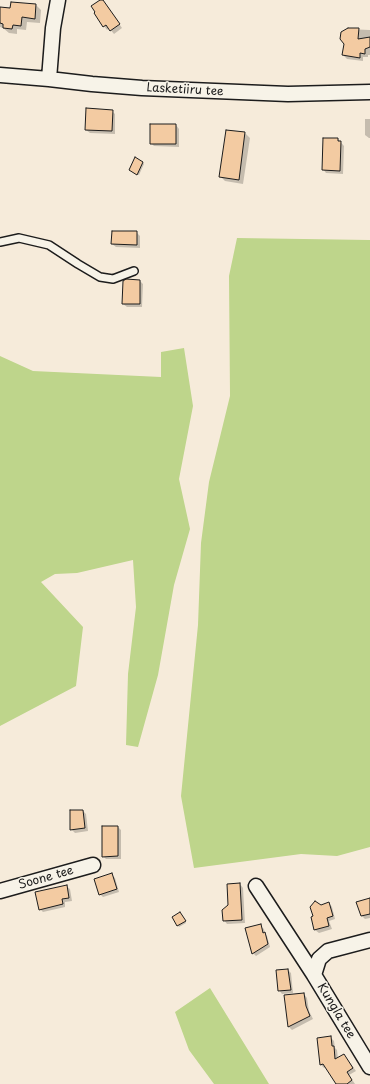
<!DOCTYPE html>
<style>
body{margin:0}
canvas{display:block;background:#f6ebda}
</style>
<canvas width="370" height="1084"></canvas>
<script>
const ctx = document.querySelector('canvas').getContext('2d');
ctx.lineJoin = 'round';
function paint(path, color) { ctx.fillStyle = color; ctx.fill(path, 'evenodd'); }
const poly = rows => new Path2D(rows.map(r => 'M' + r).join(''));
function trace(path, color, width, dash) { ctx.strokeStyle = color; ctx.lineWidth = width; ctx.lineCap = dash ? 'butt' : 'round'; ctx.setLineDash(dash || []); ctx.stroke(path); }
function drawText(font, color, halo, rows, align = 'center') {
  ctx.font = font + ' "Playpen Sans",sans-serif'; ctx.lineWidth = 3; ctx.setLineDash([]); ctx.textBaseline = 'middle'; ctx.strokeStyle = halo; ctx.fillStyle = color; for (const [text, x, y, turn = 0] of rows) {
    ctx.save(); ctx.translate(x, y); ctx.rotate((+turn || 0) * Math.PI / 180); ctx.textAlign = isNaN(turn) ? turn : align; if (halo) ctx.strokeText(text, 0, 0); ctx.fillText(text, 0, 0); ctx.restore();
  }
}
const green = poly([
 [237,238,370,240,370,847,337,856,301,854,194,868,181,796,198,625,201,543,209,482,230,396,229,276],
 [184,348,193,406,179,479,190,529,174,585,158,675,138,747,126,745,128,674,136,607,133,560,77,573,55,574,41,582,83,627,76,686,0,726,0,356,33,371,161,377,161,352],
 [210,988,269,1084,214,1084,189,1050,175,1012]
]);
const shadow = poly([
 [102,0,105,3,122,28,114,34,109,28,107,30,104,26],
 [12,4,36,5,41,10,40,23,27,22,26,30,17,29,17,34,9,33,3,28,0,27,0,8,11,9],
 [348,29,370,30,370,55,368,55,368,57,363,57,363,61,347,59,343,55],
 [112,111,115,114,115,134,90,133,86,130],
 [365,119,370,119,370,138,369,138,365,135],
 [176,125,179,129,179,147,154,146,151,143],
 [245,133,250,138,243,184,225,181,220,176],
 [338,139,344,146,343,174,326,173,323,169],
 [143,162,144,164,139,175,131,171],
 [113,232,136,232,140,236,140,248,116,247,112,244],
 [140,281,143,284,142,307,127,307,123,304],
 [83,811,86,814,88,831,75,833,71,829],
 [118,827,121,830,121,859,106,859,103,856],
 [112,875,115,878,119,892,103,897,100,894],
 [240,884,243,888,245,923,227,924,224,920],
 [66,886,70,889,72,901,65,902,65,907,43,912,40,909],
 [370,899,370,918,365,919,362,916],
 [329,903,332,907,335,919,329,921,332,929,319,933,315,930,320,906],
 [182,915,186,923,179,927,173,917],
 [260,926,264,929,265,934,267,936,270,947,256,956,253,953],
 [288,970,291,973,293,993,282,994,279,990],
 [304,994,307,998,309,1011,313,1019,292,1030,289,1027,285,996],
 [330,1037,334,1041,335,1048,337,1050,338,1059,344,1055,356,1071,349,1075,355,1084,337,1084,326,1067,324,1068,321,1065,318,1039]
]);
const building = poly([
 [100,0,103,0,120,24,110,31,106,25,103,27,94,13,95,12,91,6,100,0],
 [11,2,36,4,35,19,22,17,21,26,13,25,12,29,3,28,3,24,0,23,0,7,10,8,11,2],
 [348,28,359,28,358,39,370,37,370,47,365,49,365,54,360,53,360,58,342,55,344,44,340,39,341,32,348,28],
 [86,108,113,110,112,131,85,130,86,108],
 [150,124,176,124,176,144,150,144,150,124],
 [226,130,245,132,239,180,219,177,226,130],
 [323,138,338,138,338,141,341,141,340,171,322,170,323,138],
 [135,157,143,162,137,175,129,170,135,157],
 [112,231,137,231,137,245,111,244,112,231],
 [126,279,140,280,140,304,122,304,123,281,126,279],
 [70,810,83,810,85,828,70,830,70,810],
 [102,826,118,826,118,856,102,857,102,826],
 [112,873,117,889,99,895,94,879,112,873],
 [240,883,242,920,223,921,222,910,228,905,227,884,240,883],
 [67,885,69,898,62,899,63,904,39,910,35,892,67,885],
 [370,898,370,914,361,916,356,902,370,898],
 [315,901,321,905,329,902,333,916,327,918,329,926,314,930,311,917,313,916,310,907,315,901],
 [180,912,186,921,177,926,172,917,180,912],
 [261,924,263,933,265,932,268,944,252,954,245,928,261,924],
 [288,969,291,990,278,991,276,970,288,969],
 [304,993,306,1006,310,1016,288,1027,284,995,304,993],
 [331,1036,332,1046,334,1046,335,1059,344,1054,353,1068,347,1072,352,1080,347,1084,336,1084,323,1064,320,1065,317,1038,331,1036]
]);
const service = poly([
 [0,242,19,238,49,245,78,264,100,277,113,279,134,271]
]);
const minor = poly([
 [0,75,49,79,92,84,142,88,288,94,370,92],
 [49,79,53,28,58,0],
 [256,886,314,975],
 [0,891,93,865],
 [370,940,328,951,319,959,314,975,370,1067]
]);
const streetNames = [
 ["Lasketiiru tee",185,90,3],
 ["Soone tee",46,878,-16],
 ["Kungla tee",336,1011,59]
];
paint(green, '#bed58b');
paint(shadow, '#0003');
paint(building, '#f3cba2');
trace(building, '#1c1c1c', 1);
trace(service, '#1c1c1c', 10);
trace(minor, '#1c1c1c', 17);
trace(service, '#f7f3e8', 7);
trace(minor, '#f7f3e8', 14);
drawText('12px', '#1c1c1c', '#f7f3e8', streetNames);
</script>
